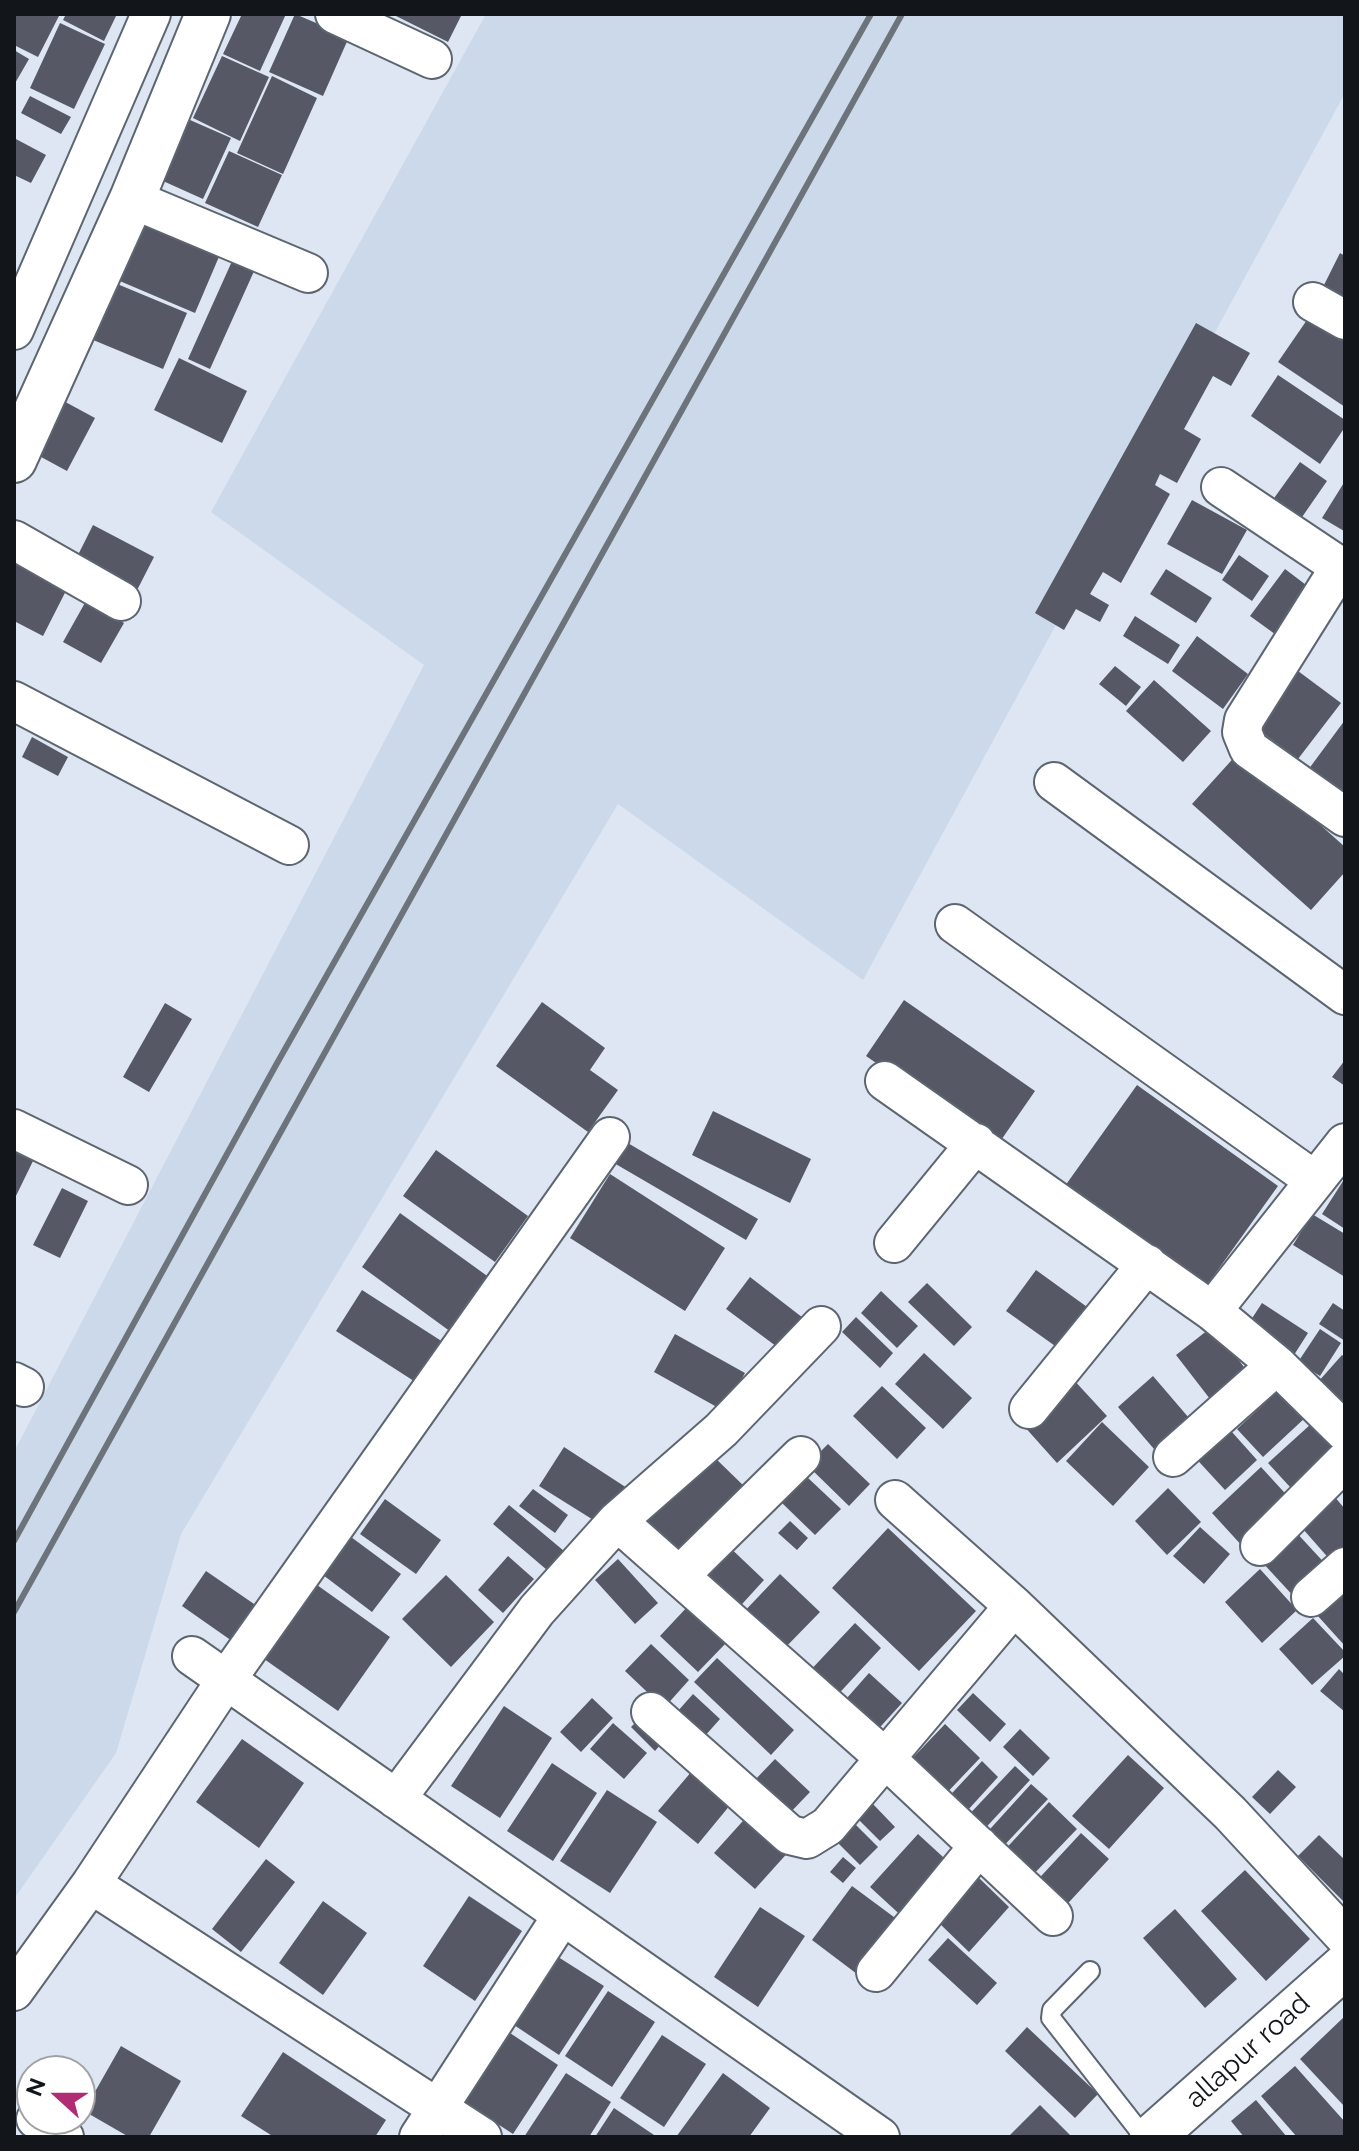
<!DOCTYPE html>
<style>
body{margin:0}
#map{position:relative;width:1359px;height:2151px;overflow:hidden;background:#dde6f2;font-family:Raleway,sans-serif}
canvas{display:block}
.frame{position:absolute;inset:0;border:16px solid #121519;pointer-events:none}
.north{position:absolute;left:16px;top:2055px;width:80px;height:80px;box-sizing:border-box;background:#fff;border:2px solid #a0a1a3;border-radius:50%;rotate:291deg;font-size:22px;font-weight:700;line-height:32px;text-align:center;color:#121519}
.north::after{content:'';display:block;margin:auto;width:28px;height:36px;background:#b02c73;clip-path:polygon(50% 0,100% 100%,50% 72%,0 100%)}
</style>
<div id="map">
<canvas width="1359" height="2151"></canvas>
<div class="frame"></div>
<div class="north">N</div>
</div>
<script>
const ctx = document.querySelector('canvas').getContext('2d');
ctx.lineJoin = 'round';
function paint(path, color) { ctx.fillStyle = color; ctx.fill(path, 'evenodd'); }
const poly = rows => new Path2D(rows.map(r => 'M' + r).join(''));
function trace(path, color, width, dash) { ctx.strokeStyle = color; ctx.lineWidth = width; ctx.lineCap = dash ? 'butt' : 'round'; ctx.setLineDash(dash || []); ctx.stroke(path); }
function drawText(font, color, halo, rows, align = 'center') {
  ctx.font = font + ' Raleway,sans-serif'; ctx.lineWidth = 8; ctx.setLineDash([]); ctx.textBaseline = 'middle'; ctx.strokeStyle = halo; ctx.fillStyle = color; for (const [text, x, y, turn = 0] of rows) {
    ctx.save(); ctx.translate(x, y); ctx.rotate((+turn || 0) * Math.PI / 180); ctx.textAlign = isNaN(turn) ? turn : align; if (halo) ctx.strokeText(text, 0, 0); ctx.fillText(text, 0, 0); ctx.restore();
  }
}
const built = poly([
 [486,14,1345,14,1345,93,863,980,618,804,181,1534,116,1753,14,1899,14,1452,424,665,211,512]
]);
const building = poly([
 [14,14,60,14,38,57,14,45],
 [66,14,117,14,104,41,63,20],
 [242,14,286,14,260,71,223,54],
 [295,14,349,37,323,96,269,72],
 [392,14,462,14,448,42],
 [60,23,105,44,74,109,30,88],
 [14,50,29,59,14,85],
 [222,56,269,77,240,141,193,118],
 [272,76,317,98,283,174,237,153],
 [30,96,71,117,61,134,21,113],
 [190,120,231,138,203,199,163,181],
 [14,138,46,155,31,183,14,175],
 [229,151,282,175,258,227,205,203],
 [141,218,221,252,195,313,115,279],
 [1340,253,1345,256,1345,301,1322,289],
 [233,259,255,269,210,369,188,359],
 [110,281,187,313,163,369,86,337],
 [1309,317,1345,341,1345,407,1278,362],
 [1196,323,1250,353,1231,386,1213,376,1184,429,1201,439,1177,483,1160,474,1155,485,1170,494,1121,583,1103,572,1090,594,1109,605,1100,622,1076,609,1064,630,1035,613],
 [179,358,247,391,222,443,154,410],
 [1278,375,1345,420,1345,427,1320,464,1251,416],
 [58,398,95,418,67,471,30,451],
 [1300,462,1327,481,1300,520,1272,501],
 [1345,481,1345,529,1344,531,1322,518],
 [1192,500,1247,530,1222,574,1167,544],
 [93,525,154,557,133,598,72,567],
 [14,549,72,579,43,636,14,621],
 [1239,555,1269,576,1252,601,1222,580],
 [1166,569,1212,598,1196,623,1150,594],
 [1285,569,1314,591,1279,637,1250,616],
 [86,601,124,623,101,663,63,642],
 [1135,616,1180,645,1168,664,1123,636],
 [1197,636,1248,674,1223,709,1172,671],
 [1115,666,1141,687,1126,706,1099,684],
 [1298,671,1341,703,1298,759,1256,728],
 [1154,680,1211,731,1183,762,1126,711],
 [1345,720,1345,798,1308,770],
 [32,737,68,757,58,776,22,757],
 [1239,752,1345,847,1345,872,1311,910,1192,804],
 [904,1000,1035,1091,997,1146,866,1056],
 [542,1002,605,1048,590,1070,618,1090,588,1132,496,1066],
 [165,1003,192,1019,149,1092,123,1077],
 [1345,1060,1345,1086,1332,1077],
 [1137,1085,1278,1186,1205,1288,1065,1186],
 [713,1111,811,1159,790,1203,692,1155],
 [626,1142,758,1219,746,1240,614,1163],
 [436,1150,528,1216,495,1262,403,1196],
 [14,1152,33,1161,14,1200],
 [610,1174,725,1248,685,1311,570,1238],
 [1345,1178,1345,1229,1322,1214],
 [62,1188,88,1201,60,1258,33,1245],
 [400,1213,490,1278,451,1332,362,1267],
 [1312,1214,1345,1234,1345,1277,1293,1245],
 [1036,1270,1094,1312,1065,1353,1006,1311],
 [750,1277,807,1321,784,1352,726,1309],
 [927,1283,972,1327,954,1346,908,1302],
 [362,1290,443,1342,417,1383,336,1331],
 [881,1291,918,1326,897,1348,861,1313],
 [1262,1303,1308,1333,1294,1355,1247,1326],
 [1333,1303,1345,1311,1345,1341,1319,1324],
 [856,1317,893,1353,880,1368,842,1332],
 [1213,1326,1253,1379,1217,1408,1176,1355],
 [1320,1329,1341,1343,1320,1376,1298,1362],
 [675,1334,745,1373,724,1411,654,1372],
 [924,1353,972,1398,943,1429,895,1384],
 [1342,1355,1345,1357,1345,1405,1318,1382],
 [1153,1376,1195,1425,1160,1456,1118,1407],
 [1072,1378,1107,1416,1057,1463,1023,1425],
 [882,1386,926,1428,897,1459,853,1416],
 [1281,1388,1306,1417,1263,1457,1237,1429],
 [1102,1422,1149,1467,1113,1506,1066,1461],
 [1223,1422,1257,1460,1225,1490,1190,1452],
 [1311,1424,1344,1459,1301,1499,1268,1463],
 [828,1444,870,1484,849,1506,807,1465],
 [564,1447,627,1488,603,1526,539,1486],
 [711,1454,748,1490,682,1562,643,1526],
 [1261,1467,1293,1502,1244,1548,1212,1513],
 [807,1477,841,1509,815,1535,782,1503],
 [1168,1488,1201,1522,1167,1555,1135,1521],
 [533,1489,568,1515,555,1533,519,1506],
 [1328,1489,1345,1509,1345,1550,1332,1562,1295,1520],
 [385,1499,441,1540,416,1574,360,1534],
 [509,1505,570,1556,554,1576,493,1524],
 [790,1521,808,1538,797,1550,778,1533],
 [1200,1527,1230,1554,1204,1584,1173,1556],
 [888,1528,976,1611,919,1671,832,1588],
 [1294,1530,1331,1570,1298,1601,1261,1561],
 [351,1537,401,1574,372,1612,323,1575],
 [722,1540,764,1580,733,1614,690,1573],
 [508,1556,534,1579,503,1613,478,1590],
 [618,1559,658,1603,635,1624,595,1580],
 [1260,1569,1297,1610,1262,1643,1225,1602],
 [206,1571,257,1606,232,1641,182,1606],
 [780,1574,820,1612,780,1653,740,1616],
 [446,1575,494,1622,451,1667,402,1619],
 [310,1580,390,1637,338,1711,257,1654],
 [1340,1594,1345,1599,1345,1646,1317,1615],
 [689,1605,727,1642,698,1672,660,1636],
 [1313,1618,1345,1652,1345,1656,1312,1685,1279,1649],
 [855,1623,881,1648,832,1701,805,1676],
 [651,1644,689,1680,664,1708,625,1671],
 [717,1658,794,1730,771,1755,694,1682],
 [1339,1669,1345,1675,1345,1712,1320,1691],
 [869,1673,902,1703,872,1736,839,1707],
 [973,1693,1006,1724,990,1742,957,1710],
 [693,1694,720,1719,704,1737,677,1712],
 [592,1698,613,1718,581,1752,560,1732],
 [504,1706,552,1738,500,1818,451,1786],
 [646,1712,669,1735,655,1751,631,1727],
 [613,1723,647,1753,624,1779,590,1749],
 [945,1724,980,1758,940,1800,905,1766],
 [1020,1729,1050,1758,1033,1776,1003,1747],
 [242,1739,304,1783,259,1848,196,1802],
 [1128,1755,1164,1788,1109,1849,1072,1816],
 [775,1759,810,1792,787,1816,753,1782],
 [982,1761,998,1777,957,1822,940,1806],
 [552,1763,597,1793,553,1861,507,1831],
 [1015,1766,1030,1780,978,1836,962,1822],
 [1278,1770,1296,1787,1270,1814,1252,1797],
 [692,1771,731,1804,698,1844,658,1811],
 [1031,1784,1048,1799,997,1853,981,1839],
 [607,1790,657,1822,610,1893,560,1861],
 [1049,1802,1077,1829,1027,1881,1000,1855],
 [872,1803,895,1827,880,1841,857,1818],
 [751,1812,791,1849,755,1889,714,1853],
 [851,1820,878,1847,860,1865,833,1838],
 [1081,1833,1109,1859,1059,1913,1031,1887],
 [918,1834,955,1868,907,1921,870,1887],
 [1319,1835,1345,1860,1345,1903,1298,1856],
 [843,1857,856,1868,843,1883,830,1872],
 [266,1859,295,1882,241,1952,212,1929],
 [1245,1870,1310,1939,1266,1981,1201,1911],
 [979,1878,1009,1907,969,1952,939,1923],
 [852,1886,902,1923,861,1977,812,1940],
 [469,1896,522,1931,475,2001,423,1966],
 [323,1901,367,1933,323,1995,279,1963],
 [760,1907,805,1936,758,2007,714,1977],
 [1175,1909,1237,1979,1205,2008,1143,1938],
 [948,1938,997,1983,977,2005,928,1960],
 [555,1955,604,1986,559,2055,511,2023],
 [608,1991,655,2022,612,2087,565,2056],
 [1345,2016,1345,2107,1300,2059],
 [1027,2027,1098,2094,1075,2118,1005,2051],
 [507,2031,558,2065,513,2134,461,2100],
 [662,2035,706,2064,664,2127,620,2098],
 [121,2046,181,2081,149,2137,129,2137,84,2111],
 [283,2052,386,2120,375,2137,274,2137,241,2116],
 [1295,2066,1345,2122,1345,2137,1297,2137,1261,2096],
 [566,2073,611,2102,589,2137,524,2137],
 [723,2073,770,2108,749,2137,676,2137],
 [1256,2100,1287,2137,1244,2137,1231,2121],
 [1040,2105,1072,2137,1008,2137],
 [614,2108,657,2137,595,2137]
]);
const lane = poly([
 [1090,1971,1052,2010,1051,2018,1144,2137]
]);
const street = poly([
 [335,14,432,59],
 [132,199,308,273],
 [1313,302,1345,320],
 [14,330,151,14],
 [1221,487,1345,570],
 [14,540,121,601],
 [1340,567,1244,720,1242,732,1249,749,1345,817],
 [14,701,289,845],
 [1054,782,1345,995],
 [955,924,1314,1180],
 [885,1081,1212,1311,1277,1365,1345,1432],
 [14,1129,128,1185],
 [894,1243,976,1143],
 [1212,1311,1345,1143],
 [14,1382,24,1387],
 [1029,1409,1147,1264],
 [1173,1457,1277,1365],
 [895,1500,1014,1606,1230,1813,1345,1937],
 [617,1521,886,1759,1053,1916],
 [1260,1546,1345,1461],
 [679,1576,801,1456],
 [1311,1597,1345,1567],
 [192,1656,880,2137],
 [651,1712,790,1835,807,1839,828,1826,1014,1606],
 [396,1799,537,1610,617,1521,721,1430,821,1326],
 [91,1884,482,2137],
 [876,1972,979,1846],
 [14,1991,91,1884,226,1680,610,1137],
 [36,2119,64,2137],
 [419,2137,562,1916]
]);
const secondary = poly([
 [14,460,132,199,208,14],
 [1152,2137,1345,1966]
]);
const rail = poly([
 [14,1541,276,1065,871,14],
 [14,1612,902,14]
]);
const streetNames = [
 ["allapur road",1248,2051,-42]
];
paint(built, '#cbd9eb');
paint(building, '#565965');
trace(lane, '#5d6570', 22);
trace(street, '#5d6570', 42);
trace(secondary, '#5d6570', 48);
trace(lane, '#fff', 18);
trace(street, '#fff', 38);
trace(secondary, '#fff', 44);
trace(rail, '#6d737a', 6);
drawText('28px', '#121519', '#fff', streetNames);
</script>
